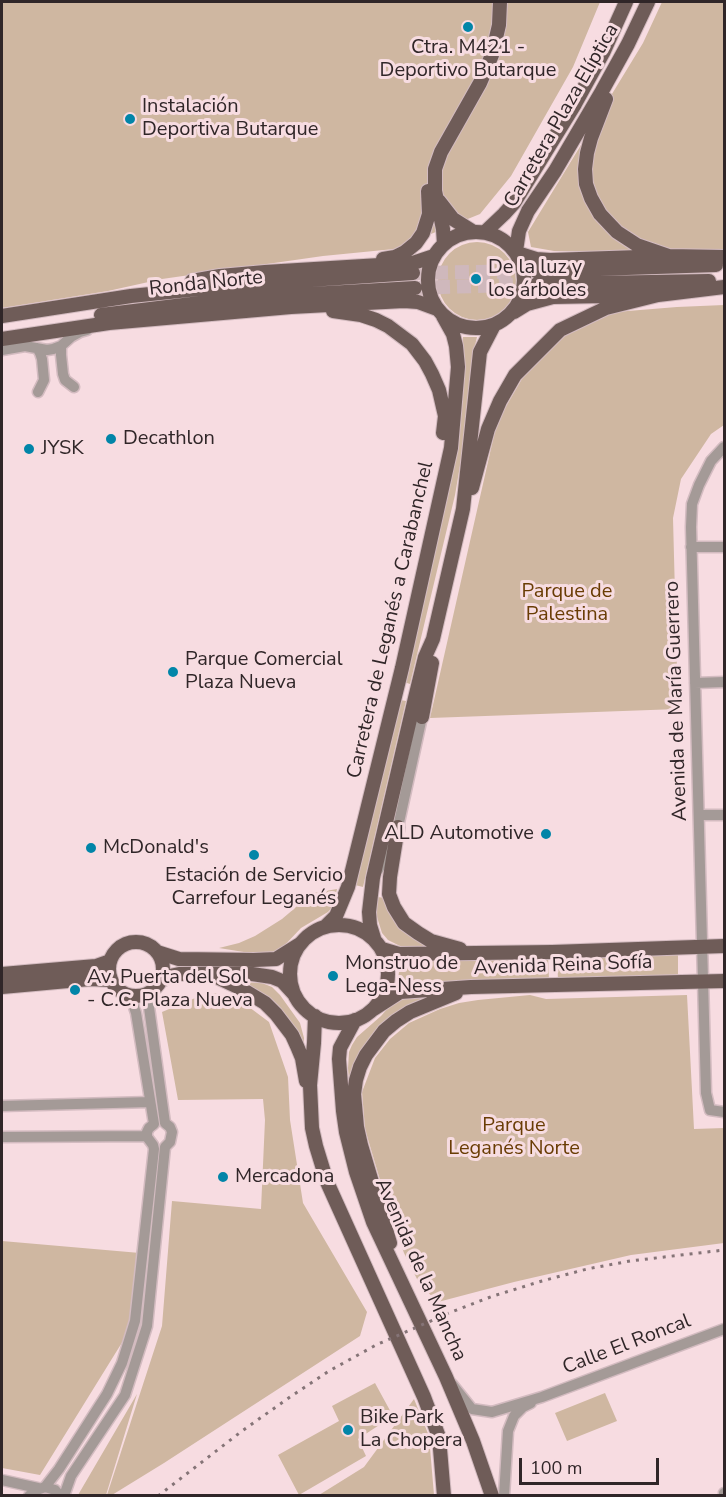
<!DOCTYPE html>
<meta charset="utf-8">
<style>
body{margin:0}
#map{position:relative;width:726px;height:1497px;overflow:hidden;background:#f7dce1;font-family:"Nunito Sans",sans-serif}
canvas{display:block}
.frame{position:absolute;inset:0;border:3px solid #302628;pointer-events:none}
.scale{position:absolute;left:519px;top:1458px;width:140px;height:27px;box-sizing:border-box;border:3px solid #302628;border-top:0;padding-left:8px;font-size:18px;line-height:21px;white-space:nowrap;color:#302628;-webkit-text-stroke:4px #f7dce1;paint-order:stroke}
</style>
<div id="map">
<canvas width="726" height="1497"></canvas>
<div class="frame"></div>
<div class="scale">100 m</div>
</div>
<script>
const ctx = document.querySelector('canvas').getContext('2d');
ctx.lineJoin = 'round';
function paint(path, color) { ctx.fillStyle = color; ctx.fill(path, 'evenodd'); }
const poly = rows => new Path2D(rows.map(r => 'M' + r).join(''));
function trace(path, color, width, dash) { ctx.strokeStyle = color; ctx.lineWidth = width; ctx.lineCap = dash ? 'butt' : 'round'; ctx.setLineDash(dash || []); ctx.stroke(path); }
function drawText(font, color, halo, rows, align = 'center') {
  ctx.font = font + ' "Nunito Sans",sans-serif'; ctx.lineWidth = 6; ctx.setLineDash([]); ctx.textBaseline = 'middle'; ctx.strokeStyle = halo; ctx.fillStyle = color; for (const [text, x, y, turn = 0] of rows) {
    ctx.save(); ctx.translate(x, y); ctx.rotate((+turn || 0) * Math.PI / 180); ctx.textAlign = isNaN(turn) ? turn : align; if (halo) ctx.strokeText(text, 0, 0); ctx.fillText(text, 0, 0); ctx.restore();
  }
}
const green = poly([
 [2,2,600,2,573,67,511,176,480,214,394,249,323,256,162,279,108,291,2,308],
 [662,2,724,2,724,252,554,251,531,247,528,232,643,43],
 '438 281a39 39 0 1 1 78 0a39 39 0 1 1-78 0Z',
 [724,305,724,425,711,434,681,479,673,518,678,709,430,718,497,422,530,365,591,314,677,307],
 [463,337,477,337,473,354,462,454,455,495,410,684,404,682,452,478,463,381],
 [400,700,406,701,363,887,355,885],
 [337,889,333,906,328,912,301,928,283,947,276,951,269,953,250,953,219,948,239,943,255,936,282,919,295,908,308,894],
 [377,897,386,898,426,946,400,946,388,940,382,933,377,917],
 [678,952,678,977,558,980,557,955],
 [548,955,549,980,407,984,397,986,399,972,397,959],
 [239,982,262,983,272,987,280,995,300,1023,304,1038,303,1051],
 [214,993,241,1001,269,1022,288,1077,290,1120,303,1203,367,1312,360,1336,164,1463,112,1495,107,1495,162,1326,172,1201,261,1209,265,1120,263,1099,178,1100,162,1012,200,996],
 [530,995,546,999,687,995,694,1129,724,1128,724,1243,631,1255,514,1282,438,1302,420,1285,404,1253,390,1214,365,1129,362,1092,375,1058,390,1039,409,1023,440,1009,459,1003,478,1000],
 [427,996,428,998,415,1004,349,1081,348,1068,349,1052,352,1045,357,1037,381,1016,388,1008,402,998],
 [2,1241,140,1253,131,1328,40,1475,2,1468],
 [375,1383,393,1416,358,1439,366,1456,299,1495,278,1455,339,1421,332,1406],
 [605,1393,617,1421,567,1441,555,1413],
 [137,1394,106,1495,78,1495],
 [414,1399,429,1436,434,1495,319,1495,364,1467]
]);
const majorTunnel = poly([
 [413,273,536,271],
 [415,288,537,284]
]);
const minor = poly([
 [61,346,61,355,63,374,65,380,74,387],
 [37,348,40,353,42,359,44,380,38,392],
 [2,350,25,346,47,350,53,349,61,346,71,337,80,332,87,330],
 [724,447,711,461,699,485,692,504,691,527,706,1093,710,1110,724,1112],
 [691,547,724,547],
 [695,683,724,682],
 [699,815,724,815],
 [378,870,393,845,398,827,422,717],
 [2,1106,150,1102],
 [2,1137,147,1136],
 [452,1384,472,1409,492,1412,542,1397,724,1329],
 [2,1480,38,1488],
 [45,1487,59,1469,107,1394,122,1363,135,1321,154,1149,153,1145,147,1137,147,1132,149,1128,154,1124,136,1013,133,1004,127,995],
 [29,1496,34,1491,45,1487,55,1490,60,1496],
 [64,1496,71,1476,125,1395,147,1326,165,1147,170,1142,172,1132,170,1127,165,1123,147,993],
 [504,1496,508,1431,514,1416,523,1407,531,1403],
 [724,1496,724,1493]
]);
const major = poly([
 [606,99,591,138,587,153,585,169,586,184,591,198,600,214,617,232,637,245,669,256],
 [439,201,453,219,472,231],
 '428 280a48 48 0 1 1 96 0a48 48 0 1 1-96 0Z',
 [485,232,504,214,514,203,575,104,603,53,626,2],
 [444,244,443,229,435,191,435,169,441,152,480,83,492,55,499,25,500,2],
 [516,251,519,231,528,211,555,171,602,91,628,44,648,2],
 [517,253,536,259,550,260,669,256,724,257],
 [383,259,395,257,405,252,416,243,423,233,429,214,428,191],
 [536,271,716,265],
 [192,281,220,276,265,272,413,263,434,256],
 [537,284,709,281],
 [333,311,361,315,376,320,388,326,412,344,425,361,432,374,439,390,445,416,443,433],
 [514,312,527,304,553,297,658,295,724,287],
 [101,315,241,298,415,288],
 [2,316,131,296,179,291,236,285,413,273],
 [2,339,109,323,291,307,404,301,418,302,437,309],
 [472,488,488,429,500,401,515,375,560,330,606,308,658,295],
 [422,717,432,663],
 [398,827,390,877,389,894,394,907,404,923,418,933,431,941,460,949],
 '290 974a49 49 0 1 1 98 0a49 49 0 1 1-98 0Z',
 [325,927,336,916,348,887,402,668,451,448,458,367,456,346,453,334,443,316],
 [374,938,370,925,369,912,373,878,415,698,425,657,433,639,463,509,480,352,494,325],
 '109 969a27 27 0 1 1 54 0a27 27 0 1 1-54 0Z',
 [382,949,399,954,552,952,724,946],
 [157,952,179,959,254,960,276,959,300,944],
 [2,974,96,966,110,961],
 [210,974,240,988,265,1003,276,1014,292,1035,297,1046,302,1058,306,1081],
 [160,981,170,976,179,974,252,974,272,977,282,981,294,994],
 [2,987,90,979,111,980],
 [372,1010,400,992,471,987,724,981],
 [315,1016,314,1043,310,1085,312,1128,316,1146,327,1182,424,1397,439,1437,444,1496],
 [355,1020,340,1048,339,1059,343,1111,346,1132,356,1172,373,1222,446,1377,473,1441,492,1496],
 [390,1243,361,1145,357,1127,354,1094,356,1080,360,1067,366,1055,384,1031,396,1021,410,1012,456,993]
]);
const rail = poly([
 [158,1496,242,1431,290,1397,329,1371,376,1345,449,1313,493,1296,542,1281,587,1269,630,1261,724,1250]
]);
const markers = [
 [468,27,6,"#0185a8"],
 [130,119,6,"#0185a8"],
 [476,279,6,"#0185a8"],
 [111,439,6,"#0185a8"],
 [29,449,6,"#0185a8"],
 [173,672,6,"#0185a8"],
 [546,834,6,"#0185a8"],
 [91,848,6,"#0185a8"],
 [254,855,6,"#0185a8"],
 [333,976,6,"#0185a8"],
 [75,990,6,"#0185a8"],
 [223,1177,6,"#0185a8"],
 [348,1430,6,"#0185a8"]
];
const poiNames = [
 ["Ctra. M421 -",468,48,"center"],
 ["Deportivo Butarque",468,71,"center"],
 ["Instalación",142,107],
 ["Deportiva Butarque",142,130],
 ["De la luz y",488,268],
 ["los árboles",488,291],
 ["Decathlon",123,439],
 ["JYSK",41,449],
 ["Parque Comercial",185,660],
 ["Plaza Nueva",185,683],
 ["ALD Automotive",534,834,"right"],
 ["McDonald's",103,848],
 ["Estación de Servicio",254,876,"center"],
 ["Carrefour Leganés",254,899,"center"],
 ["Monstruo de",345,964],
 ["Lega-Ness",345,987],
 ["Av. Puerta del Sol",87,978],
 ["- C.C. Plaza Nueva",87,1001],
 ["Mercadona",235,1177],
 ["Bike Park",360,1418],
 ["La Chopera",360,1441]
];
const streetNames = [
 ["Carretera Plaza Elíptica",562,116,-60],
 ["Ronda Norte",206,284,-6],
 ["Carretera de Leganés a Carabanchel",391,620,-77],
 ["Avenida de María Guerrero",677,701,-92],
 ["Avenida Reina Sofía",563,966,-2],
 ["Avenida de la Mancha",420,1270,66],
 ["Calle El Roncal",627,1345,-21]
];
const parkNames = [
 ["Parque de",567,592],
 ["Palestina",567,615],
 ["Parque",514,1126],
 ["Leganés Norte",514,1149]
];
paint(green, '#cfb7a1');
trace(majorTunnel, '#cfb8bc', 14, [14, 7]);
trace(minor, '#d3bbc0', 13);
trace(major, '#d3bbc0', 16);
trace(minor, '#a49a97', 10);
trace(major, '#6f5c58', 14);
trace(rail, '#857477', 3, [3, 6]);
for (const [x, y, r, color] of markers) { const dot = new Path2D(); dot.arc(x, y, r, 0, 2 * Math.PI); ctx.fillStyle = color; ctx.fill(dot); trace(dot, '#f7dce1', 2); }
drawText('20px', '#302628', '#f7dce1', poiNames, 'left');
drawText('20px', '#302628', '#f7dce1', streetNames);
drawText('20px', '#693c04', '#f7dce1', parkNames);
</script>
